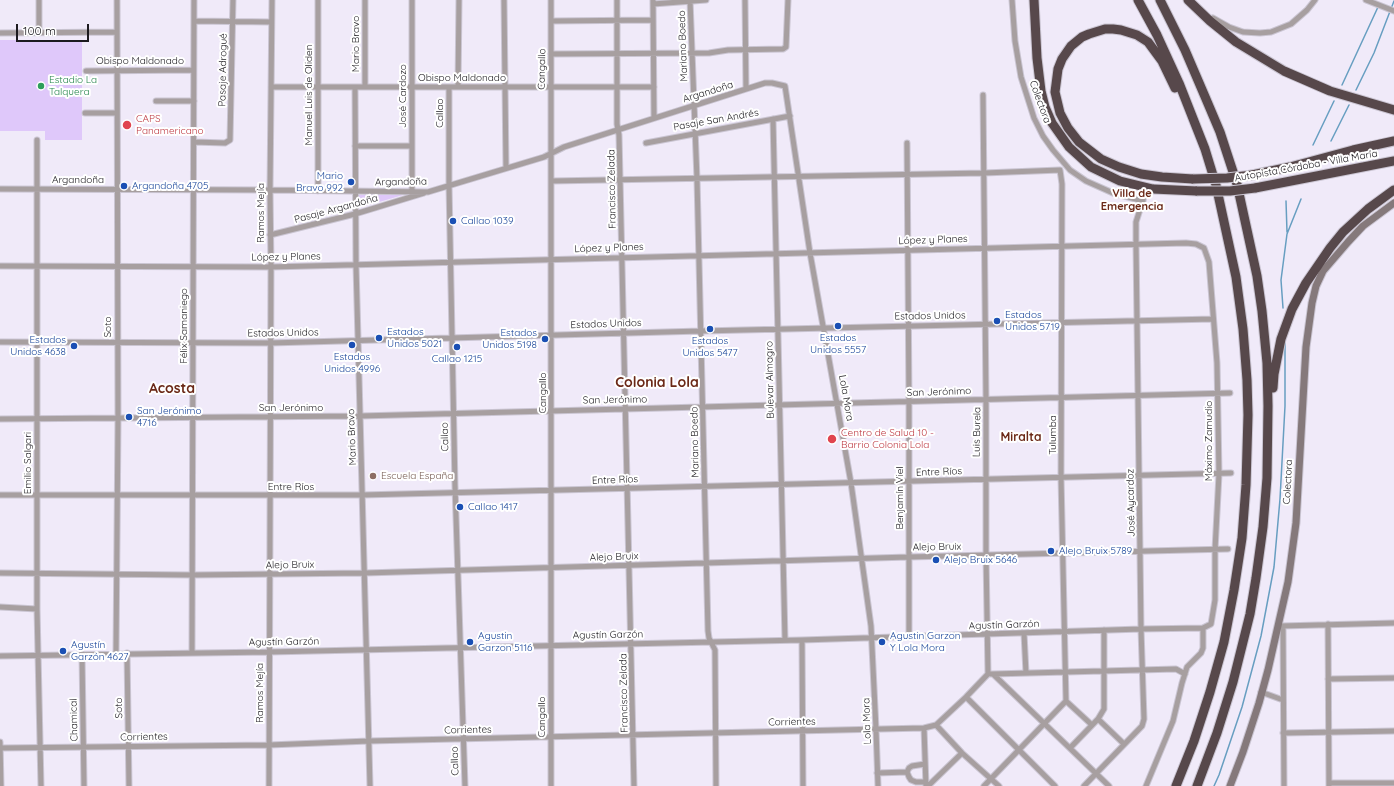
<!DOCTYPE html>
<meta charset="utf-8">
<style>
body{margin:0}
#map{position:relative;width:1394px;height:786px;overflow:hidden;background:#f0eaf9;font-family:Quicksand,sans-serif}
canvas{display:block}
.scale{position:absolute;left:16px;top:24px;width:73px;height:18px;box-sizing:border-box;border:2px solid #1c1a1f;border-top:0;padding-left:5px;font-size:12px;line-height:14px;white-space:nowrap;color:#1c1a1f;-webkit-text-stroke:3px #fff;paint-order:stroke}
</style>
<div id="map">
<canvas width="1394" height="786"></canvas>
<div class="scale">100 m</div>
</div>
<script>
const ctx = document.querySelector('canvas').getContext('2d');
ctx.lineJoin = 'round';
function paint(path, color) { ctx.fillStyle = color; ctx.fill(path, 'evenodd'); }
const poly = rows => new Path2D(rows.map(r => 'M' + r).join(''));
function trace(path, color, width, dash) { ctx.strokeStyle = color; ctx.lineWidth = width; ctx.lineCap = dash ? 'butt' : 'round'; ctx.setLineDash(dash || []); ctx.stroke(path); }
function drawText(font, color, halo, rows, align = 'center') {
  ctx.font = font + ' Quicksand,sans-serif'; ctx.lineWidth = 4; ctx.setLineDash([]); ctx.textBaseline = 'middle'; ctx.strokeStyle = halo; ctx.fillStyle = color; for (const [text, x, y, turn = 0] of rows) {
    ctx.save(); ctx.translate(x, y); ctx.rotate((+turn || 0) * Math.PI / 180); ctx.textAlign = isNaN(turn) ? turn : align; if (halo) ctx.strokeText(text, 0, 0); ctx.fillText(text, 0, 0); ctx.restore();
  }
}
const green = poly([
 [0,40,82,40,82,140,45,140,45,131,0,131],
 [401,194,403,195,359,208,357,207,357,198,359,195]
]);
const stream = poly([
 [1342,85,1378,7],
 [1356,90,1374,53,1394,1],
 [1331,141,1349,105],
 [1313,145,1334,101],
 [1286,201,1287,232],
 [1283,308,1281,280,1287,234,1301,199],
 [1214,786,1219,775,1242,707,1261,636,1274,567,1280,499,1285,406,1285,342]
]);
const street = poly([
 [365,0,365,87],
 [504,0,506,168],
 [617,0,617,124,619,135,634,786],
 [653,0,654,118],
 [690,0,697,179,708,631,709,638,715,650,716,786],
 [745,0,746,89],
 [1012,0,1015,41,1021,77,1034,118,1043,136,1053,150,1070,170,1086,181,1113,193,1143,201],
 [1366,0,1394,11],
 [653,4,706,0],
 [1213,18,1229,27,1243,32,1260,33,1271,32,1291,24,1307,10,1315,0],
 [194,21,271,22],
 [551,21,653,20],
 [0,33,117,32],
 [39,33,39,0],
 [551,54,709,53,728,50,783,49,786,47,788,0],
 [86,71,193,70],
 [271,87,654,87],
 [355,87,356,265,370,786],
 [449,87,449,185,455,486,465,786],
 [458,87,459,0],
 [983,95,986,400,986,555,988,674],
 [156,101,194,101],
 [85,113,117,113],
 [773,119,785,640],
 [154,131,194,132],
 [37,140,37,609,41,786],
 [194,142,225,143,230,140,233,0],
 [646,143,790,116],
 [907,143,909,402,909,637],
 [355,146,412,146],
 [551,181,984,173,1060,170,1062,184,1061,477,1066,701],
 [0,189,270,190,428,192,544,157,564,147,765,83,772,83,785,86,810,253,851,483,871,626,876,729,878,786],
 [318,191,318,0],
 [412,191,412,0],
 [270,235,355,214,424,193],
 [0,266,271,267,1186,243,1196,244,1204,248,1209,262,1217,363,1219,474,1215,550,1215,600,1211,624,1203,628,1141,629,802,640,269,652,0,656],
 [0,342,270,343,701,331,1213,319],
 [0,419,360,416,1230,393],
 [0,495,362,495,1231,473],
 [0,573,192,575,365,573,909,557,1228,549],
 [0,607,37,609],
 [1328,624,1329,786],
 [1281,626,1394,623],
 [1283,626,1284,786],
 [1024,633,1026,673],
 [802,640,803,786],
 [192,652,194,0],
 [116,653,118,419,117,0],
 [127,653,129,786],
 [82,654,84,786],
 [991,674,993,674,1109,786],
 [993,674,1176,669,1185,674],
 [1328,679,1394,678],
 [1261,692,1283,700],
 [966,697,1055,786],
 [1066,701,1092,725],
 [1098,719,1124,744],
 [936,725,962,753,999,786],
 [936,725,966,697,988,674],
 [924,728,926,786],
 [1283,733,1394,731],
 [0,742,1,786],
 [0,748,269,745,369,741,924,728,936,725],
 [1070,748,1098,719,1104,709,1104,630],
 [925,764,912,766,909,768,907,772,909,777,911,780,916,782,925,782],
 [877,773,907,772],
 [1329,783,1394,783],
 [269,786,271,267,270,190,272,0],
 [551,786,551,0],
 [928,786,962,753],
 [984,786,1066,701],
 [1084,786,1142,726,1144,719,1141,629,1136,244,1136,222,1144,197],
 [1146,786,1173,721,1182,683,1187,667,1201,653,1203,648,1203,628]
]);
const secondary = poly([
 [1230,786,1243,752,1259,703,1268,670,1288,582,1296,523,1306,347,1312,303,1316,286,1323,271,1348,242,1363,226,1394,203]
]);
const highway = poly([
 [1034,0,1037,58,1041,91,1045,107,1052,123,1069,147,1091,167,1120,181,1153,189,1197,191],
 [1138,0,1157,35,1179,83,1205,149,1216,185,1236,277,1243,329,1247,380,1248,415,1246,485,1242,538,1234,590,1224,642,1210,692,1194,741,1176,786],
 [1160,0,1185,50,1206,99,1220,132,1237,184,1257,276,1262,311,1267,363,1268,406,1267,478,1263,527,1256,578,1250,614,1233,682,1217,733,1197,786],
 [1188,0,1210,21,1236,42,1284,71,1330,91,1394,110],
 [1175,88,1162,61,1148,42,1137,35,1121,30,1113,29,1105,29,1089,34,1082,37,1071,46,1062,59,1058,69,1055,92,1060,113,1068,128,1079,142,1101,159,1119,167,1141,174,1162,177,1193,179],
 [1252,175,1290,167,1353,150,1394,141],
 [1255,188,1394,161],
 [1273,388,1274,374,1281,339,1292,309,1306,283,1330,248,1343,232,1368,209,1394,190]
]);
const highwayBridge = poly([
 [1193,179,1227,178,1252,175],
 [1197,191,1230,191,1255,188]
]);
const markers = [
 [41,86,4,"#2e9e5b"],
 [127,125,5,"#e0444e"],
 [351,182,4,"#1a4fb4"],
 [124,186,4,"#1a4fb4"],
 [453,221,4,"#1a4fb4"],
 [997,321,4,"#1a4fb4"],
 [838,326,4,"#1a4fb4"],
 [710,329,4,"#1a4fb4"],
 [379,338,4,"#1a4fb4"],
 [545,339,4,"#1a4fb4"],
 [352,345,4,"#1a4fb4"],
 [74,346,4,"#1a4fb4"],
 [457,347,4,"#1a4fb4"],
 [129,417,4,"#1a4fb4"],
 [832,439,5,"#e0444e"],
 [373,476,4,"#8d6e63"],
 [460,507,4,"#1a4fb4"],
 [1051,551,4,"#1a4fb4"],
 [936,560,4,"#1a4fb4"],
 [470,642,4,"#1a4fb4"],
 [882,642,4,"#1a4fb4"],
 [63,651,4,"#1a4fb4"]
];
const streetNames = [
 ["Mario Bravo",356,44,-90],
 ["Mariano Boedo",683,46,-92],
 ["Obispo Maldonado",140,61],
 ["Cangallo",542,69,-89],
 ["Pasaje Adrogué",223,70,-89],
 ["Obispo Maldonado",462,78],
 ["Argandoña",708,92,-17],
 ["Manuel Luis de Oliden",309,95,-90],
 ["José Cardozo",403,96,-90],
 ["Colectora",1040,102,70],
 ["Callao",440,113,-90],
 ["Pasaje San Andrés",716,120,-10],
 ["Autopista Córdoba - Villa María",1306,166,-10],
 ["Argandoña",78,180],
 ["Argandoña",401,182,-1],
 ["Francisco Zelada",612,189,-91],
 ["Pasaje Argandoña",336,209,-15],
 ["Ramos Mejía",261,213,-90],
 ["López y Planes",933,240,-2],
 ["López y Planes",609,248,-2],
 ["López y Planes",286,257,-1],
 ["Estados Unidos",930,316,-1],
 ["Estados Unidos",606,324,-2],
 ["Félix Samaniego",184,326,-90],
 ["Soto",108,327,-90],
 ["Estados Unidos",283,333,-1],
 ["Bulevar Almagro",770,380,-91],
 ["San Jerónimo",939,392,-2],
 ["Cangallo",543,393,-90],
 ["Lola Mora",846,398,80],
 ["San Jerónimo",615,400,-1],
 ["San Jerónimo",291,408],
 ["Luis Burela",977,432,-89],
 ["Tulumba",1053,435,-90],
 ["Mario Bravo",352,437,-92],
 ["Callao",445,437,-91],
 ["Máximo Zamudio",1209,441,-90],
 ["Mariano Boedo",695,442,-91],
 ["Emilio Salgari",28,463,-90],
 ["Entre Ríos",939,472,-2],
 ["Entre Ríos",615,480,-2],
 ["Colectora",1288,482,-87],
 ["Entre Ríos",291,487],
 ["Benjamín Viel",900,498,-90],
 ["José Aycardoz",1131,503,-91],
 ["Alejo Bruix",937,547,-1],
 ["Alejo Bruix",614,557,-2],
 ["Alejo Bruix",290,565,-1],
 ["Agustín Garzón",1004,625,-2],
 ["Agustín Garzón",608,635,-1],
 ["Agustín Garzón",284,642,-1],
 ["Ramos Mejía",260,693,-90],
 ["Francisco Zelada",624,693,-91],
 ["Soto",119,708,-91],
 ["Cangallo",542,717,-90],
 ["Chamical",74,720,-91],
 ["Lola Mora",867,721,-92],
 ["Corrientes",792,722,-1],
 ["Corrientes",468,730,-1],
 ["Corrientes",144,737,-1],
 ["Callao",455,761,-92]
];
const leisureNames = [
 ["Estadio La",49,80],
 ["Talquera",49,92]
];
const healthNames = [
 ["CAPS",136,119],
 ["Panamericano",136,131],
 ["Centro de Salud 10 -",841,433],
 ["Barrio Colonia Lola",841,445]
];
const transitNames = [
 ["Mario",343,176,"right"],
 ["Bravo 992",343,188,"right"],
 ["Argandoña 4705",132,186],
 ["Callao 1039",461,221],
 ["Estados",1005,315],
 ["Unidos 5719",1005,327],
 ["Estados",387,332],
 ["Unidos 5021",387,344],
 ["Estados",537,333,"right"],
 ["Unidos 5198",537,345,"right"],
 ["Estados",838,338,"center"],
 ["Unidos 5557",838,350,"center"],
 ["Estados",66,340,"right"],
 ["Unidos 4638",66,352,"right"],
 ["Estados",710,341,"center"],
 ["Unidos 5477",710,353,"center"],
 ["Estados",352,357,"center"],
 ["Unidos 4996",352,369,"center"],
 ["Callao 1215",457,359,"center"],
 ["San Jerónimo",137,411],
 ["4716",137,423],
 ["Callao 1417",468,507],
 ["Alejo Bruix 5789",1059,551],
 ["Alejo Bruix 5646",944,560],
 ["Agustin",478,636],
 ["Garzon 5116",478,648],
 ["Agustin Garzon",890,636],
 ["Y Lola Mora",890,648],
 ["Agustín",71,645],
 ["Garzón 4627",71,657]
];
const educationNames = [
 ["Escuela España",381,476]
];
const neighbourhoodNames = [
 ["Villa de",1132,194],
 ["Emergencia",1132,207]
];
const quarterNames = [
 ["Miralta",1021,437]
];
const districtNames = [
 ["Colonia Lola",657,383],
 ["Acosta",172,389]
];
paint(green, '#dfc8fa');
trace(stream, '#679ec1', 1.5);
trace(street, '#cac5d2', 7);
trace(secondary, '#cac5d2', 9);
trace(highway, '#cac5d2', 11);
trace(street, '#a79fa0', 5);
trace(secondary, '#85797b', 7);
trace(highway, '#57484b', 9);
trace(highwayBridge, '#cac5d2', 11, []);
trace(highwayBridge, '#57484b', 9);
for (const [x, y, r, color] of markers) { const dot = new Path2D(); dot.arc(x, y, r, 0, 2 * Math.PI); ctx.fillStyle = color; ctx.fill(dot); trace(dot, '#fff', 1.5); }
drawText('10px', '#1c1a1f', '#fff', streetNames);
drawText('10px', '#27864d', '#fff', leisureNames, 'left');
drawText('10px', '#be3a42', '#fff', healthNames, 'left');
drawText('10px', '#164399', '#fff', transitNames, 'left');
drawText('10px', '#785e54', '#fff', educationNames, 'left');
drawText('bold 11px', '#6b2917', '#fff', neighbourhoodNames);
drawText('bold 12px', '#6b2917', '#fff', quarterNames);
drawText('bold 14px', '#6b2917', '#fff', districtNames);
</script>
